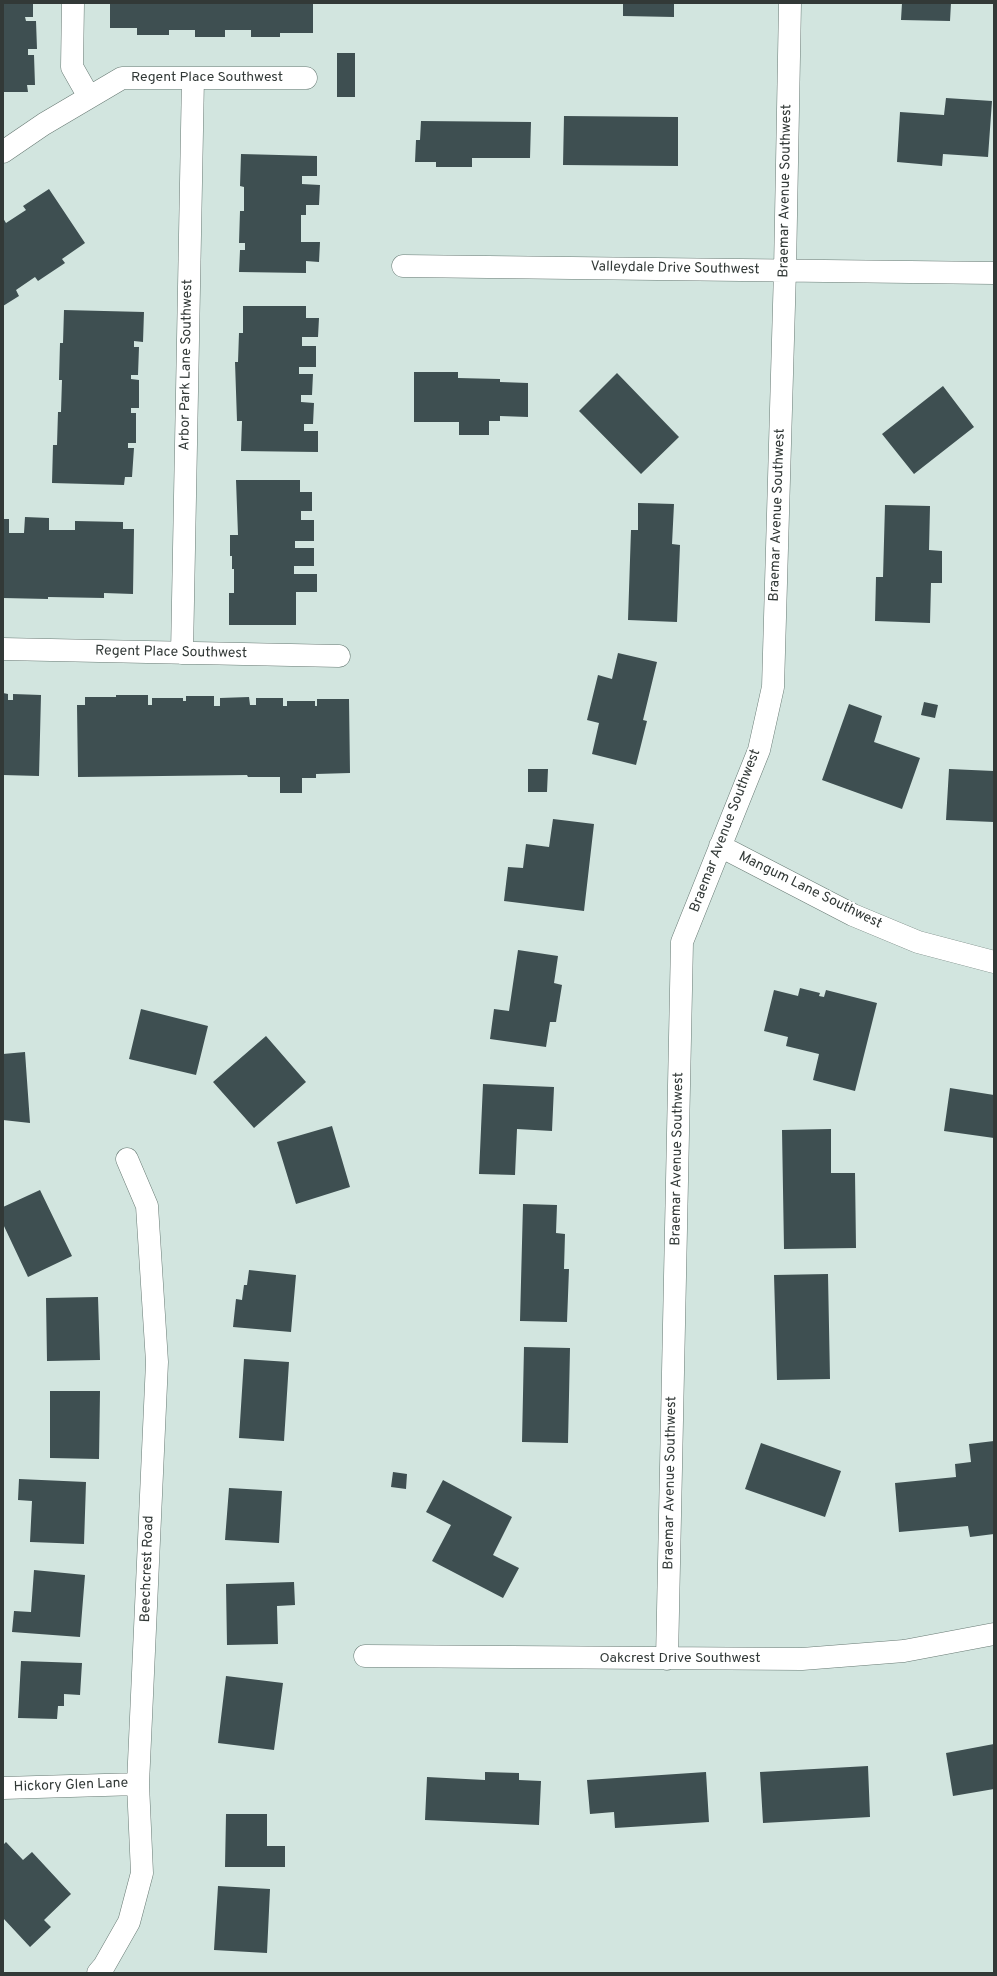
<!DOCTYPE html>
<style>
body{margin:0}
#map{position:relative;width:997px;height:1976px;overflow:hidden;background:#d2e5df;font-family:Overpass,sans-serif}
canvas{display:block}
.frame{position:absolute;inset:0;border:4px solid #323937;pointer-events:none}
</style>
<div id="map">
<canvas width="997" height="1976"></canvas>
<div class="frame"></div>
</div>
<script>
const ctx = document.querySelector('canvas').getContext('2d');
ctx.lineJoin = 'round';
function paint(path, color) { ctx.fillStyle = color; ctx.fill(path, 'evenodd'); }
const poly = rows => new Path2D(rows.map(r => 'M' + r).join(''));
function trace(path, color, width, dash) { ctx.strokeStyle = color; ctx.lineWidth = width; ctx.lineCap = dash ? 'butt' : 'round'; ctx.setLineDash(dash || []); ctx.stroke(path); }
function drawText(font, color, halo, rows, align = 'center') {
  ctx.font = font + ' Overpass,sans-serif'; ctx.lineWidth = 4; ctx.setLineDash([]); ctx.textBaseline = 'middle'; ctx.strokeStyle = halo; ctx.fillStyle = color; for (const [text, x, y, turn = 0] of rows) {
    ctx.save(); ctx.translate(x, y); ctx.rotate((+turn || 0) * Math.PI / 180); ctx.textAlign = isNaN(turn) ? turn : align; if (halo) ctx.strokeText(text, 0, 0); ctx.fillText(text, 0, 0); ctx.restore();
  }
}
const building = poly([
 [3,3,33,3,33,17,25,17,26,21,36,21,37,49,28,49,28,55,34,55,35,85,27,85,28,92,3,92],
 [110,3,313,3,313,33,280,33,280,37,251,37,251,30,225,30,225,37,195,37,195,30,169,30,169,35,137,35,137,28,110,28],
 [623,3,674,3,674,17,623,16],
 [902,3,951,3,950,21,901,20],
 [337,53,355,53,355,97,337,97],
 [946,98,992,101,988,157,943,154,942,166,897,162,900,112,944,115],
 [564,116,678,117,678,166,563,165],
 [421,121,531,122,530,158,472,158,472,167,436,167,436,162,415,162,416,140,420,140],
 [241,154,317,156,317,176,302,176,302,184,320,185,319,205,306,205,306,215,301,215,301,242,320,242,319,262,306,261,306,273,239,272,240,250,245,250,245,243,239,243,240,211,244,211,244,187,240,186],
 [49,189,85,243,62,259,65,263,38,281,35,277,16,290,19,296,3,306,3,218,6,223,26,210,23,206],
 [243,306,306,306,306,318,319,318,318,337,302,337,302,346,316,346,316,367,299,367,299,374,313,374,312,395,301,395,301,402,314,403,313,424,304,424,304,431,318,431,318,452,241,451,242,421,237,421,235,362,238,362,239,333,243,333],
 [64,310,144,312,143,342,134,341,134,347,139,347,138,375,131,375,131,379,139,380,139,408,131,408,131,413,136,413,136,443,128,443,128,448,134,448,132,477,125,477,124,485,52,483,53,445,57,445,58,412,61,412,62,380,59,380,60,343,63,343],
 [414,372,458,372,458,378,500,379,500,382,528,383,528,417,500,416,500,421,489,421,489,435,459,435,459,422,414,422],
 [617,373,679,437,641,474,579,411],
 [943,386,974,427,914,474,882,434],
 [236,480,300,480,300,492,312,492,312,511,301,511,301,520,314,520,314,541,295,541,295,548,314,548,314,566,294,566,294,574,317,574,317,592,296,592,296,625,229,625,229,593,234,593,234,569,232,569,232,556,230,556,230,535,238,535],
 [638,503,674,504,672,544,680,545,677,622,628,620,631,530,638,530],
 [885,505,930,506,929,550,942,551,942,583,931,583,930,623,875,621,876,577,883,577],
 [25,517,49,518,49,530,75,530,75,521,123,522,123,529,134,529,133,594,104,593,104,598,48,597,48,599,3,598,3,519,9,519,9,533,24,533],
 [618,653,657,662,643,720,647,721,636,765,592,754,599,723,587,720,598,675,612,679],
 [3,693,8,694,8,700,13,700,13,694,41,695,39,776,3,775],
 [116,695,148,695,148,705,152,705,152,698,183,698,183,701,186,701,186,696,214,696,214,706,220,706,220,698,249,697,250,705,256,705,256,698,283,698,283,706,287,706,287,701,315,701,315,706,317,706,317,699,349,699,350,773,316,774,316,778,302,778,302,793,280,793,280,777,248,777,247,775,78,777,77,705,85,705,85,697,116,697],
 [924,702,938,705,935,718,921,715],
 [849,704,882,716,874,742,920,758,902,809,822,780],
 [528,769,548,769,547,792,528,792],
 [949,769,994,771,994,822,946,820],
 [553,819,594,824,584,911,504,901,508,867,523,868,526,844,549,847],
 [518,950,558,956,554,983,562,985,556,1022,550,1022,546,1047,490,1039,494,1009,509,1011],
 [800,988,820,993,819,996,824,997,826,990,877,1003,855,1091,813,1080,819,1054,786,1046,788,1037,764,1031,774,990,798,996],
 [141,1009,208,1026,196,1075,129,1059],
 [266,1036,306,1082,254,1128,213,1082],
 [25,1052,30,1123,3,1120,3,1054],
 [483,1084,554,1087,552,1131,517,1129,515,1175,479,1174],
 [950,1088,994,1095,994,1138,944,1131],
 [332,1126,350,1187,296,1204,277,1142],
 [831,1129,831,1173,855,1173,856,1248,784,1249,782,1130],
 [40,1190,72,1256,28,1277,3,1224,3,1207],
 [523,1204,557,1205,556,1233,565,1234,564,1269,569,1269,567,1322,520,1321],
 [249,1270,296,1275,291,1332,233,1327,236,1299,242,1300,244,1285,247,1285],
 [828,1274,830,1379,777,1380,774,1275],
 [98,1297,100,1360,47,1361,46,1298],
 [524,1347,570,1348,568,1443,522,1442],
 [244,1359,289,1362,284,1441,239,1438],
 [50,1391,100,1391,99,1459,50,1458],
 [994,1441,994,1534,970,1537,968,1526,899,1532,895,1483,956,1477,955,1464,971,1462,969,1444],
 [761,1443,841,1471,825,1517,745,1489],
 [393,1472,407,1474,406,1489,391,1487],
 [19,1479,86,1482,84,1544,30,1542,32,1501,18,1500],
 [443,1480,512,1517,493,1555,519,1568,503,1598,432,1561,451,1525,426,1512],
 [229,1488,282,1491,279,1543,225,1540],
 [34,1570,85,1575,80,1637,12,1632,14,1611,31,1612],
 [294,1582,295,1605,277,1606,278,1644,227,1645,226,1584],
 [21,1661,82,1663,80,1695,64,1694,64,1706,58,1706,57,1719,18,1718],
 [226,1676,283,1683,274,1750,218,1743],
 [994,1744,994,1789,953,1796,946,1753],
 [868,1766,870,1817,763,1823,760,1772],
 [485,1772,519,1773,519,1780,541,1781,539,1825,425,1820,427,1777,485,1780],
 [706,1772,709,1822,615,1828,614,1812,590,1814,587,1780],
 [226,1814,267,1814,267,1846,285,1846,285,1867,225,1867],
 [6,1842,23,1860,32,1852,71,1894,44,1920,51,1927,30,1947,3,1918,3,1845],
 [218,1886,270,1889,267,1953,214,1950]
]);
const minor = poly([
 [73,3,72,67,89,97],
 [3,152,44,124,122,78,306,78],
 [403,266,994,273],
 [3,649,339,656],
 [182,653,193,78],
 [720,846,853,915,918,942,994,962],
 [365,1656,802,1659,904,1651,994,1634],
 [667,1659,682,942,759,750,773,687,785,270,790,3],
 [3,1788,138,1784],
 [98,1973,104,1966,129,1922,142,1873,138,1784,157,1362,147,1206,127,1159]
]);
const streetNames = [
 ["Regent Place Southwest",207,78],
 ["Braemar Avenue Southwest",786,191,-89],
 ["Valleydale Drive Southwest",675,269,1],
 ["Arbor Park Lane Southwest",187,365,-89],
 ["Braemar Avenue Southwest",778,515,-88],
 ["Regent Place Southwest",171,653,1],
 ["Braemar Avenue Southwest",726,831,-69],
 ["Mangum Lane Southwest",810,891,26],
 ["Braemar Avenue Southwest",678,1159,-89],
 ["Braemar Avenue Southwest",671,1483,-89],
 ["Beechcrest Road",148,1569,-88],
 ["Oakcrest Drive Southwest",680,1659],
 ["Hickory Glen Lane",71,1786,-2]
];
paint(building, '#3e4f51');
trace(minor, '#687a74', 23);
trace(minor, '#fff', 22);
drawText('14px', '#323937', '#fff', streetNames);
</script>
